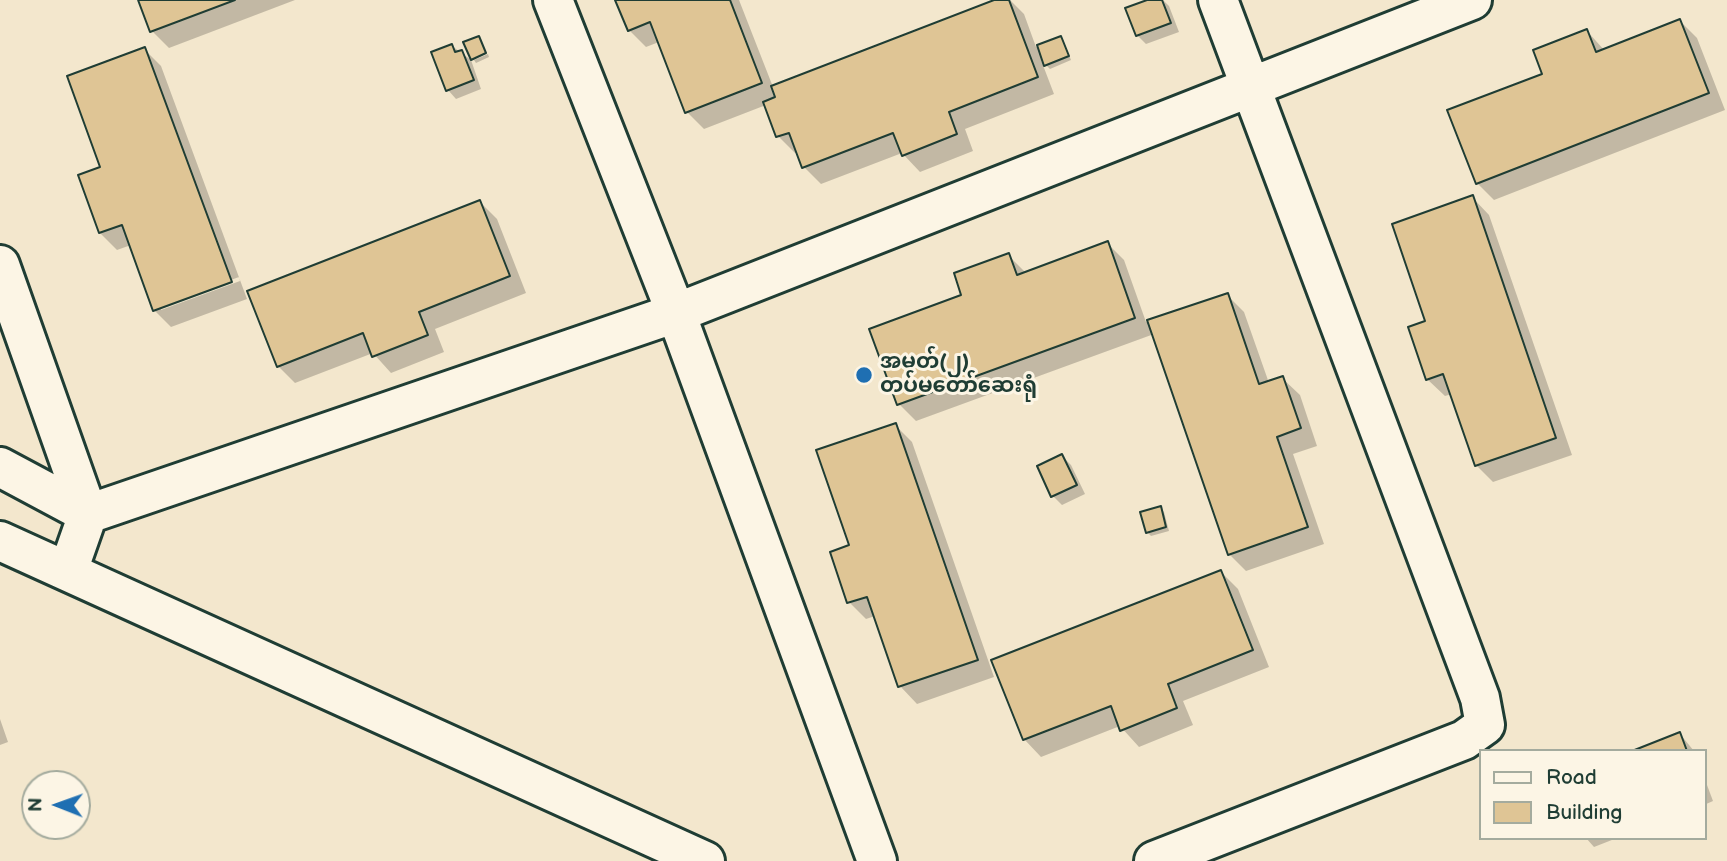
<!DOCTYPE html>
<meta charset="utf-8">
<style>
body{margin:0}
#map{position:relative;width:1727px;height:861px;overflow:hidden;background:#f3e7cd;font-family:"Balsamiq Sans",sans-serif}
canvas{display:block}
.legend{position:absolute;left:1479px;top:749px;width:228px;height:91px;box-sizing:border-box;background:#fcf5e5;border:2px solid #a4ab9e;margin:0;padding:9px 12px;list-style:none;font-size:21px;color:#1f3d34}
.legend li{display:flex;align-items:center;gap:14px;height:35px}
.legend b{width:35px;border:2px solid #a4ab9e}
.north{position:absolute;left:21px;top:770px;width:70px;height:70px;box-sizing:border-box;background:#fcf5e5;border:2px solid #a4ab9e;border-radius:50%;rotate:271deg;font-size:19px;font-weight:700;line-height:28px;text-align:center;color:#1f3d34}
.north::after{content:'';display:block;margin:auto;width:24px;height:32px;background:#1f6fb2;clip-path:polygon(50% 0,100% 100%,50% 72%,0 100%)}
</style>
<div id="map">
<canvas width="1727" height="861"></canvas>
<ul class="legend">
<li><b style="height:9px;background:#fcf5e5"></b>Road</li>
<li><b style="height:19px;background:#dfc595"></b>Building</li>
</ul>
<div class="north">N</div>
</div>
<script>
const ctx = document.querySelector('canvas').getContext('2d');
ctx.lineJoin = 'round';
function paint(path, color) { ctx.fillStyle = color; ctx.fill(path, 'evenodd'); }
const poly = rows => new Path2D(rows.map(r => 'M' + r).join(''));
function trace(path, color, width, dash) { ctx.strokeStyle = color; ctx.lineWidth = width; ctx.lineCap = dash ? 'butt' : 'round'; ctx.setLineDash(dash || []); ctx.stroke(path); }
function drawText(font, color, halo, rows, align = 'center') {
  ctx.font = font + ' "Balsamiq Sans","Noto Sans Myanmar",sans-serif'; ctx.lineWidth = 6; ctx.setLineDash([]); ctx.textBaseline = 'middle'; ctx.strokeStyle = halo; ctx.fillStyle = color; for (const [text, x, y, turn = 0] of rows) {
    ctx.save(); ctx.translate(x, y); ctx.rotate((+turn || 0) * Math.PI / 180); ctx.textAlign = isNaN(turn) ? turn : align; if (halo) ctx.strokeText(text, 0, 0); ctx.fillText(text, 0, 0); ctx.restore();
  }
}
const shadow = poly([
 [140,0,295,0,169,48,152,31],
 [617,0,739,0,773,87,999,0,1010,0,1024,14,1036,47,1060,38,1064,42,1071,60,1050,69,1041,60,1054,94,965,129,973,151,920,172,902,153,821,184,804,167,798,152,795,153,778,136,766,105,704,129,687,112,659,42,646,47,629,30],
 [1152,0,1163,0,1169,6,1179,32,1146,44,1137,35],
 [1680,21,1697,38,1725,110,1494,200,1477,183,1544,75,1587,31,1605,51],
 [452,46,471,60,481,89,456,99,448,90],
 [144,49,161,66,247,299,171,327,154,310,131,245,117,250,100,233,103,168],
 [239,277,240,281,161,310,161,306],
 [488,54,489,57,476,63,474,60],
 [1472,197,1489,215,1572,455,1493,482,1476,465,1452,394,1445,396,1427,379,1427,322],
 [480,202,497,219,526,293,435,329,444,352,391,373,373,353,295,383,278,366],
 [1107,243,1124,260,1146,322,1227,295,1244,312,1269,383,1282,378,1300,395,1317,446,1293,454,1324,544,1246,571,1229,554,1154,334,916,421,899,404,964,296,1008,255,1026,273],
 [895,425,912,442,994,677,917,704,900,686,875,616,866,619,849,602,851,546],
 [1062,456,1071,465,1085,494,1062,505,1053,496],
 [1160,508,1164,512,1169,531,1151,536,1147,532],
 [1221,572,1238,589,1269,667,1183,701,1193,725,1139,747,1120,726,1041,757,1024,739],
 [0,719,8,742,0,745],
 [1680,734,1694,751,1637,751],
 [1704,777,1713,801,1704,805],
 [1586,838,1617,838,1594,847]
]);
const building = poly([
 [138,0,235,0,150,32,138,0],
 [615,0,730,0,762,83,685,113,650,22,628,31,615,0],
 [994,0,1009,0,1038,77,949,112,957,134,902,156,893,133,802,168,789,133,776,137,763,102,775,97,771,86,994,0],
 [1147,0,1162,0,1171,23,1136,36,1125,8,1147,0],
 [1680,19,1709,93,1476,184,1447,110,1542,74,1533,50,1587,29,1596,52,1680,19],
 [479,36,486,53,471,60,463,42,479,36],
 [1061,36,1069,56,1044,66,1037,45,1061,36],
 [452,44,455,52,462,50,474,80,446,91,431,52,452,44],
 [145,47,232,282,153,311,122,225,99,233,78,175,100,167,67,76,145,47],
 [1473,195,1556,438,1475,466,1443,374,1426,380,1408,327,1425,321,1392,224,1473,195],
 [480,200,510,276,419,312,428,335,372,357,363,333,277,367,247,291,480,200],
 [1108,241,1135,318,897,405,869,329,961,295,954,273,1009,253,1017,275,1108,241],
 [1228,293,1259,384,1283,376,1301,428,1277,437,1308,527,1228,555,1147,320,1228,293],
 [896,423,978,660,898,687,867,597,847,603,830,552,849,545,816,450,896,423],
 [1062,454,1077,485,1051,497,1037,466,1062,454],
 [1161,506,1166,527,1146,533,1140,512,1161,506],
 [1221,570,1253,650,1168,684,1177,708,1120,731,1111,706,1023,740,991,660,1221,570],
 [1680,732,1687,751,1632,751,1680,732]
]);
const minor = poly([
 [0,265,88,514],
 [0,467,88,514],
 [0,541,705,861],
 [68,571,88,514,676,313,553,0],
 [877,861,676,313,1472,0],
 [1154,861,1464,740,1485,725,1480,698,1218,0]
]);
const markers = [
 [864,375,9,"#1f6fb2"]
];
const poiNames = [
 ["အမှတ်(၂)",880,363],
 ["တပ်မတော်ဆေးရုံ",880,387]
];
paint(shadow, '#0003');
paint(building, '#dfc595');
trace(building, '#1f3d34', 2);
trace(minor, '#1f3d34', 44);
trace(minor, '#fcf5e5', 38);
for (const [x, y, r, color] of markers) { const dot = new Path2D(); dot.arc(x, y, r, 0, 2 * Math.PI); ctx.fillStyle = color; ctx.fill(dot); trace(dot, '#fcf5e5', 2.5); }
drawText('bold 21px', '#1f3d34', '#fcf5e5', poiNames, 'left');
</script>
